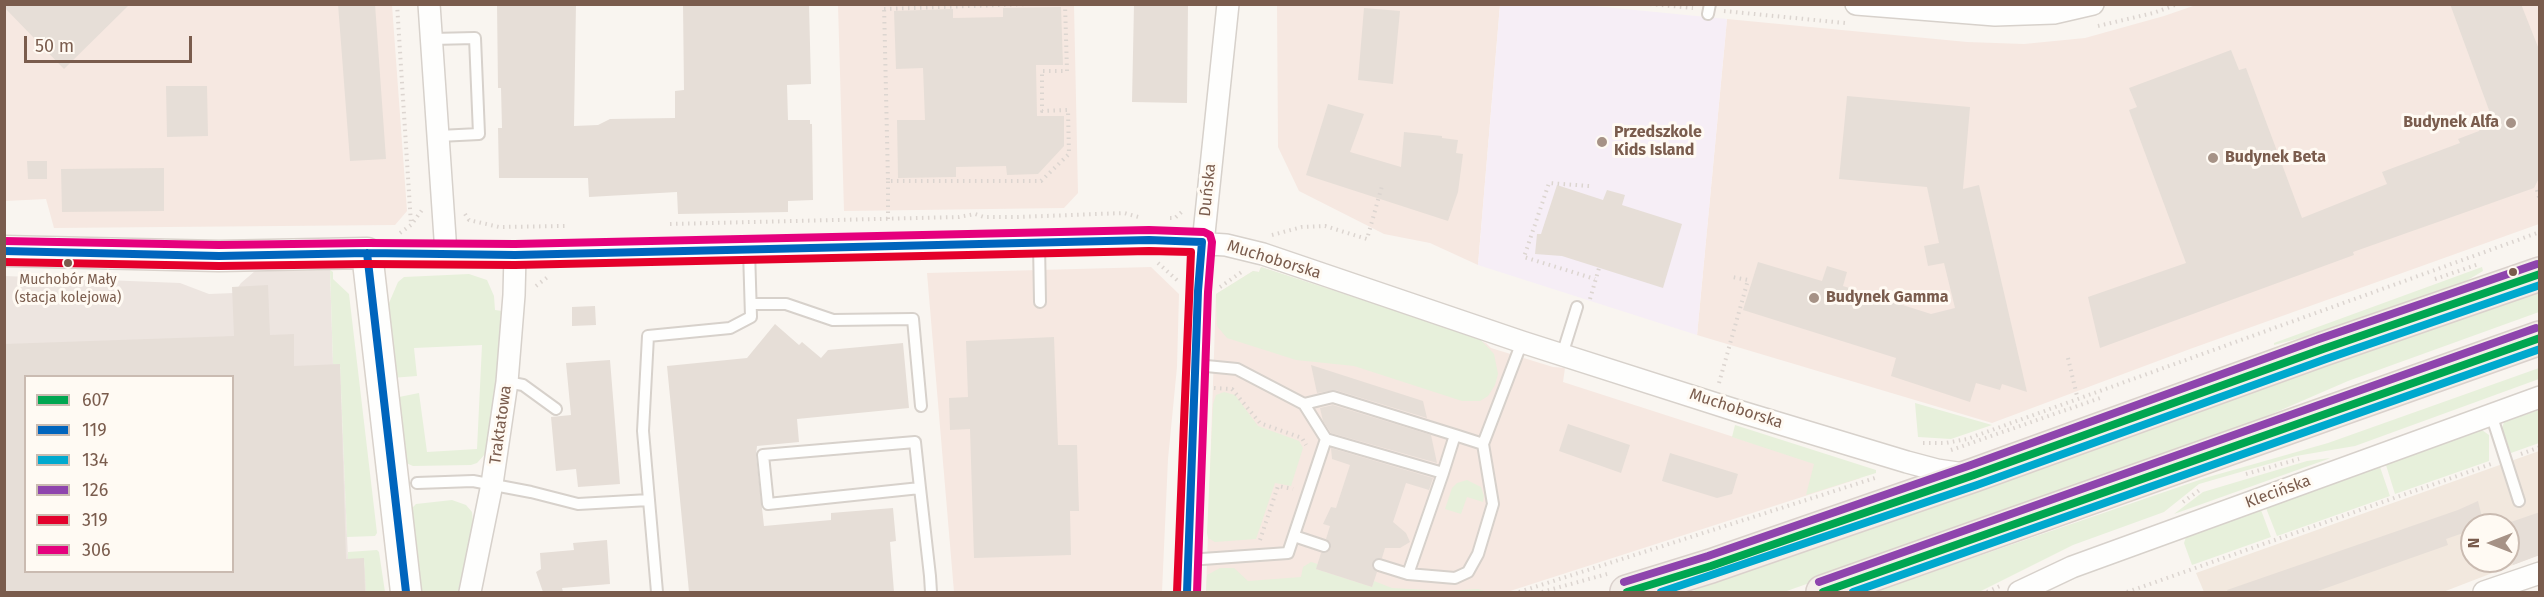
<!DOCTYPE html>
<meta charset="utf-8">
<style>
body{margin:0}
#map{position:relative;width:2544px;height:597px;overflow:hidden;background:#f9f5f0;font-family:"Fira Sans",sans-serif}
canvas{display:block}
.frame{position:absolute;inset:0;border:6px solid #7a5c4d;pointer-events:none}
.legend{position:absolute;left:24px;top:375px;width:210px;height:198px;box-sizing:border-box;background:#fffaf3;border:2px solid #cabbb1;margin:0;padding:8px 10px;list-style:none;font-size:18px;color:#7a5c4d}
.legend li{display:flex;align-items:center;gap:12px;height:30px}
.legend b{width:30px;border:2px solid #cabbb1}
.north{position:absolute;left:2460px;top:513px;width:60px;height:60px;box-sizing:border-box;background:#fffaf3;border:2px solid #cabbb1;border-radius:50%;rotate:270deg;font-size:16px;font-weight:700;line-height:24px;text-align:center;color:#7a5c4d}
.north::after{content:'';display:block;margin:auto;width:21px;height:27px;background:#a69286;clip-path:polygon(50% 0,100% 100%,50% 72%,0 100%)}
.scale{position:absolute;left:24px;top:36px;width:168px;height:27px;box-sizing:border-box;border:3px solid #7a5c4d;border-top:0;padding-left:8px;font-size:18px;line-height:21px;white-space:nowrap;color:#7a5c4d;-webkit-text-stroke:4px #fffaf3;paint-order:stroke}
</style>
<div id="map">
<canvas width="2544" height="597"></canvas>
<div class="frame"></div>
<ul class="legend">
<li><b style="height:8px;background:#00a651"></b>607</li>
<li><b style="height:8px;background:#0065bd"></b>119</li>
<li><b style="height:8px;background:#00a9ce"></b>134</li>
<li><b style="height:8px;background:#8e44ad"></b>126</li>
<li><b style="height:8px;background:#e4002b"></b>319</li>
<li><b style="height:8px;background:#e5007d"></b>306</li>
</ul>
<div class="north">N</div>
<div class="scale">50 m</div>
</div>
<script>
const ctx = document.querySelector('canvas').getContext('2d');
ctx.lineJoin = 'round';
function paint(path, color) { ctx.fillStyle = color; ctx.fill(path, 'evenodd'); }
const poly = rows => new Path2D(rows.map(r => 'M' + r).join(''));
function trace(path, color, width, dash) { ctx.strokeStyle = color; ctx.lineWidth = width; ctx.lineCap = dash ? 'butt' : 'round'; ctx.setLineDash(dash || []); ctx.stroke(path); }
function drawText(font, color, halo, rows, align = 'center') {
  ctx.font = font + ' "Fira Sans",sans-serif'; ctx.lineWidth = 6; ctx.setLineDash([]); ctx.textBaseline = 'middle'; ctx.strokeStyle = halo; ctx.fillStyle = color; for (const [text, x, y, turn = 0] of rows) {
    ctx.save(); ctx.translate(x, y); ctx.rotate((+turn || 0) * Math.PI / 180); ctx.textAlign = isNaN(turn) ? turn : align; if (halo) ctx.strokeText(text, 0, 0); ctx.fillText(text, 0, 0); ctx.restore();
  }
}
const residential = poly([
 [2539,451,2539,555,2443,592,2204,592,2196,573],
 [2472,525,2508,525,2508,561,2472,561]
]);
const commercial = poly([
 [5,5,392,5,407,211,395,225,54,228,46,199,5,201],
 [838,5,1074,5,1078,193,1064,208,844,211],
 [1277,5,1500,5,1478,265,1430,243,1384,234,1299,191,1278,147],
 [2196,5,2539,5,2539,224,2190,349,1992,423,1697,335,1727,19,1967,42,2024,44,2085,38,2164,16],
 [1151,267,1179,294,1177,367,1168,459,1162,592,954,592,927,273],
 [1261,267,1486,343,1491,348,1553,367,1565,368,1563,382,1861,478,1507,592,1206,592,1216,294,1253,271,1259,272]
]);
const industrial = poly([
 [330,270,333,364,340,364,348,559,364,558,367,592,5,592,5,276,180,283,209,294,234,293,241,283,255,271],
 [26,376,232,376,232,572,26,572]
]);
const education = poly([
 [1500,5,1584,5,1727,19,1697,335,1478,265]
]);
const green = poly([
 [1261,267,1478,337,1494,354,1498,374,1495,385,1488,396,1480,401,1462,401,1354,366,1296,360,1227,338,1217,326,1216,294,1253,271,1259,272],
 [2482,267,2483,271,2461,284,2327,331,2274,345,2274,343],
 [330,270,333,272,333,279,349,294,377,533,375,536,347,537,340,365,333,364],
 [469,274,487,280,494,296,495,310,502,311,498,372,486,453,477,463,471,465,413,466,406,463,394,398,419,393,427,452,477,449,482,345,414,348,417,376,391,378,383,304,389,303,398,282,404,277],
 [2539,289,2539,312,2348,381,2228,433,2033,504,1784,592,1690,592,1735,574],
 [2539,368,2539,379,2355,446,2296,456,2199,484,2164,512,2073,545,1979,592,1874,592,2205,478,2328,443],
 [1224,392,1235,395,1258,426,1299,441,1303,448,1291,486,1275,483,1256,539,1215,542,1208,538,1207,533,1213,404,1216,395],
 [1915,403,1992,425,1951,439,1918,437],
 [2539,410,2539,443,2511,453,2502,428,2504,422],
 [1735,425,1876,470,1876,473,1806,495,1814,464,1732,437],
 [2482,430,2489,435,2489,461,2395,494,2386,465],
 [2330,458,2328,459,2174,514,2203,492,2307,461],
 [2380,467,2390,496,2277,536,2266,508],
 [1467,480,1481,487,1484,496,1483,502,1467,497,1461,514,1445,509,1452,488,1457,483],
 [452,500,466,505,472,512,473,522,458,592,420,592,411,509,416,504],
 [2261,510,2271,537,2192,565,2184,543,2186,537],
 [377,550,379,552,385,592,366,592,364,559,348,559,348,552],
 [1311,562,1318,564,1316,569,1372,587,1374,581,1392,588,1445,591,1478,589,1488,592,1206,592,1207,575,1220,568,1234,568,1248,581,1301,577,1303,567]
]);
const building = poly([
 [4,4,130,4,64,69,4,7],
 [338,4,375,4,386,159,350,161],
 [497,4,576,4,574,126,598,125,610,119,675,118,675,91,684,90,683,4,809,4,811,84,787,85,788,120,810,120,810,124,812,124,813,200,788,201,788,212,678,214,677,192,589,197,588,178,499,178,498,128,502,128,501,88,498,88],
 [1134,4,1188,4,1187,103,1132,102],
 [2450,4,2521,4,2540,52,2540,176,2534,188,2353,252,2354,255,2100,348,2088,297,2186,263,2129,110,2137,107,2129,88,2231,50,2239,70,2246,68,2302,218,2387,184,2382,172,2460,143,2458,139,2479,131,2489,110],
 [1061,7,1063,65,1036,65,1037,116,1064,116,1064,146,1038,174,1007,175,1006,166,956,167,956,177,898,178,897,120,925,120,923,68,896,69,894,11,953,9,953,18,1003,17,1003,8],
 [1364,8,1400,11,1393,84,1358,80],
 [166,86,207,86,208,136,167,137],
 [1847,96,1970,107,1963,189,1979,185,2027,392,2002,384,2000,390,1976,383,1970,402,1891,376,1896,358,1743,310,1758,262,1822,281,1827,266,1847,272,1843,286,1931,314,1955,308,1944,263,1928,266,1924,246,1939,243,1927,187,1839,179],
 [1328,104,1364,114,1350,152,1401,167,1404,132,1442,136,1442,138,1458,140,1456,153,1463,154,1458,192,1448,221,1306,175],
 [27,161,47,161,47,179,28,179],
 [164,168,164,211,62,212,61,169],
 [1557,185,1603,200,1607,190,1625,195,1622,205,1682,224,1663,288,1562,256,1535,254,1537,234,1541,234],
 [268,285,270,335,294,334,294,366,340,364,346,559,364,558,365,592,4,592,4,344,234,336,232,287],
 [26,376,232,376,232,572,26,572],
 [595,306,596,325,572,326,572,307],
 [775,324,799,345,802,342,821,358,828,350,903,343,909,408,797,419,799,442,757,446,756,455,764,526,831,520,831,513,893,508,896,541,890,542,894,592,689,592,667,366,747,358],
 [1054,337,1058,445,1077,445,1079,511,1070,511,1071,555,974,558,970,429,950,430,949,398,968,397,966,341],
 [610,360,620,484,578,487,576,469,556,471,551,417,571,415,566,363],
 [1311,365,1423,401,1427,418,1335,390,1317,393],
 [1333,405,1431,435,1437,463,1331,433,1323,421,1320,408],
 [1568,424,1630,445,1621,473,1559,451],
 [1331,448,1433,478,1429,490,1406,483,1393,522,1406,533,1410,542,1400,548,1385,548,1382,558,1374,560,1372,567,1377,572,1372,587,1316,569,1321,553,1328,552,1331,548,1330,542,1326,539,1330,526,1323,524,1331,507,1336,508,1350,465,1332,459],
 [1670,453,1738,474,1732,494,1717,498,1662,481],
 [2478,501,2484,525,2472,525,2472,530,2446,539,2448,545,2315,592,2228,592,2227,590,2458,510],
 [2540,512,2540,555,2513,565,2508,551,2508,523],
 [607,540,610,584,562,588,563,592,543,592,536,572,541,569,540,553,574,550,573,543]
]);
const path = poly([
 [397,4,411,224],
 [884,4,888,181,1041,181,1069,154,1068,110,1042,111,1042,71,1067,71,1065,4],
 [1650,4,1693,8],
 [884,9,1028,4],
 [1724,11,1845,23],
 [2098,26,2153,13,2178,4],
 [1589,186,1549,183,1524,257,1595,279],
 [2537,190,2540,201],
 [465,214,469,220,499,227,565,226],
 [1170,218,1175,218,1184,210],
 [888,219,888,181],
 [670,224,959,217,975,214,984,217,1018,217,1124,213,1142,218],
 [400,233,411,225,422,210],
 [1272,235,1302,227,1325,226,1367,239,1382,186],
 [1158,263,1179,282],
 [2435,279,2479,264],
 [536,286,549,276],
 [1220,287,1243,271],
 [1590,299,1599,268],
 [2068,358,2077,396],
 [1719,383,1748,280,1732,277],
 [1214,388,1232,389,1260,423,1302,438,1306,445],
 [1923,443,1946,443,1967,439,2540,232],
 [1951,450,2103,397],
 [2521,454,2540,447],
 [2246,474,2299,459],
 [2183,502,2201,489],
 [1260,540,1278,486,1293,489],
 [1519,592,1878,477],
 [1542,592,1607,574],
 [1987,592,2000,586],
 [2127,592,2491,464]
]);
const service = poly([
 [1708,14,1710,4],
 [432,39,475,38,479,134,439,136],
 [1039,243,1040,302],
 [751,304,786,304,833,320,913,319,921,406],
 [1562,355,1577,307],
 [1196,365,1237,369,1304,404,1326,439,1443,473,1455,435,1483,444],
 [507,382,523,385,556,409],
 [1304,404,1333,397,1455,435],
 [2491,414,2519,501],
 [1443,473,1408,574,1455,578,1468,572,1478,554,1493,504,1483,444,1522,342],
 [417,483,473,481,531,492,578,504,649,500],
 [920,488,768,504,763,455,915,442,920,488,930,576,931,592],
 [1294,536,1324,546],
 [1188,560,1288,553,1326,439],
 [1379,565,1408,574],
 [657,592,643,431,648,336,730,328,751,317,749,250]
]);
const minor = poly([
 [429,4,446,253],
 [1856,4,1995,15,2054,13,2093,4],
 [367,253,515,255,1149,240,1226,245,1263,254,1522,342,1738,411,1907,462,1937,470,1964,474],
 [470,592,492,484,507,382,514,295,515,255],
 [1187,592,1198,291,1228,4],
 [2019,592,2072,567,2540,397],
 [2484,592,2540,573]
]);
const secondary = poly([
 [4,251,219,256,367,253,406,592]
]);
const primary = poly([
 [1627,592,1711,566,1974,475,2323,349,2540,274],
 [1823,592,2540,338]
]);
const bus1 = poly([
 [1627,592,1711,566,1974,475,2323,349,2540,274],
 [1823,592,2540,338]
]);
const bus2 = poly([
 [4,251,219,256,367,253,515,255,1149,240,1202,242,1198,291,1187,592],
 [367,253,406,592]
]);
const bus3 = poly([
 [1661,592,1977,485,2326,359,2540,285],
 [1853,592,2540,349]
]);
const bus4 = poly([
 [1624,582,1708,556,1971,465,2319,339,2537,264],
 [1819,582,2536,328]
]);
const bus5 = poly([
 [4,262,219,266,367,264,515,265,1149,251,1191,252,1177,592]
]);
const bus6 = poly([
 [4,241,219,245,367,243,515,244,1149,230,1204,232,1210,235,1212,242,1208,292,1197,592]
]);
const markers = [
 [2511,123,6,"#a69286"],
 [1602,142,6,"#a69286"],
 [2213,158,6,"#a69286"],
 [68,263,5,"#7a5c4d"],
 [2513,272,5,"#7a5c4d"],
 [1814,298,6,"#a69286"]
];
const busNames = [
 ["Muchobór Mały",68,280],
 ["(stacja kolejowa)",68,298]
];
const poiNames = [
 ["Budynek Alfa",2499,123,"right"],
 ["Przedszkole",1614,133],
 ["Kids Island",1614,151],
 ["Budynek Beta",2225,158],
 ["Budynek Gamma",1826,298]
];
const streetNames = [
 ["Duńska",1208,190,-84],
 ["Muchoborska",1274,260,17],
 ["Muchoborska",1736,409,18],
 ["Traktatowa",501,425,-82],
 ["Klecińska",2278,492,-20]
];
paint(residential, '#f2e8de');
paint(commercial, '#f6e8e1');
paint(industrial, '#ede5e0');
paint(education, '#f6eef6');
paint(green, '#e7f0db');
paint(building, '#e6ded7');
trace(service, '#d7d1cb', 14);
trace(minor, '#d7d1cb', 24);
trace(secondary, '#d9d2cb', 33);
trace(primary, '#dad1cc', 36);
trace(path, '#dcd5d0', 4, [1.5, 4.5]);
trace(service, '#fefefd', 10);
trace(minor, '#fefefd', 21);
trace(secondary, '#fefefd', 30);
trace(primary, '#f3eee8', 33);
trace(bus1, '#00a651', 8);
trace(bus2, '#0065bd', 8);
trace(bus3, '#00a9ce', 8);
trace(bus4, '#8e44ad', 8);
trace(bus5, '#e4002b', 8);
trace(bus6, '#e5007d', 8);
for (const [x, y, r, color] of markers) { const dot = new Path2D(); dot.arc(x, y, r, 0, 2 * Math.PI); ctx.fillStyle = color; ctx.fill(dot); trace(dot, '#fffaf3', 2); }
drawText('14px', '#7a5c4d', '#fffaf3', busNames);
drawText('bold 16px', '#7a5c4d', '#fffaf3', poiNames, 'left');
drawText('16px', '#7a5c4d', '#fffaf3', streetNames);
</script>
